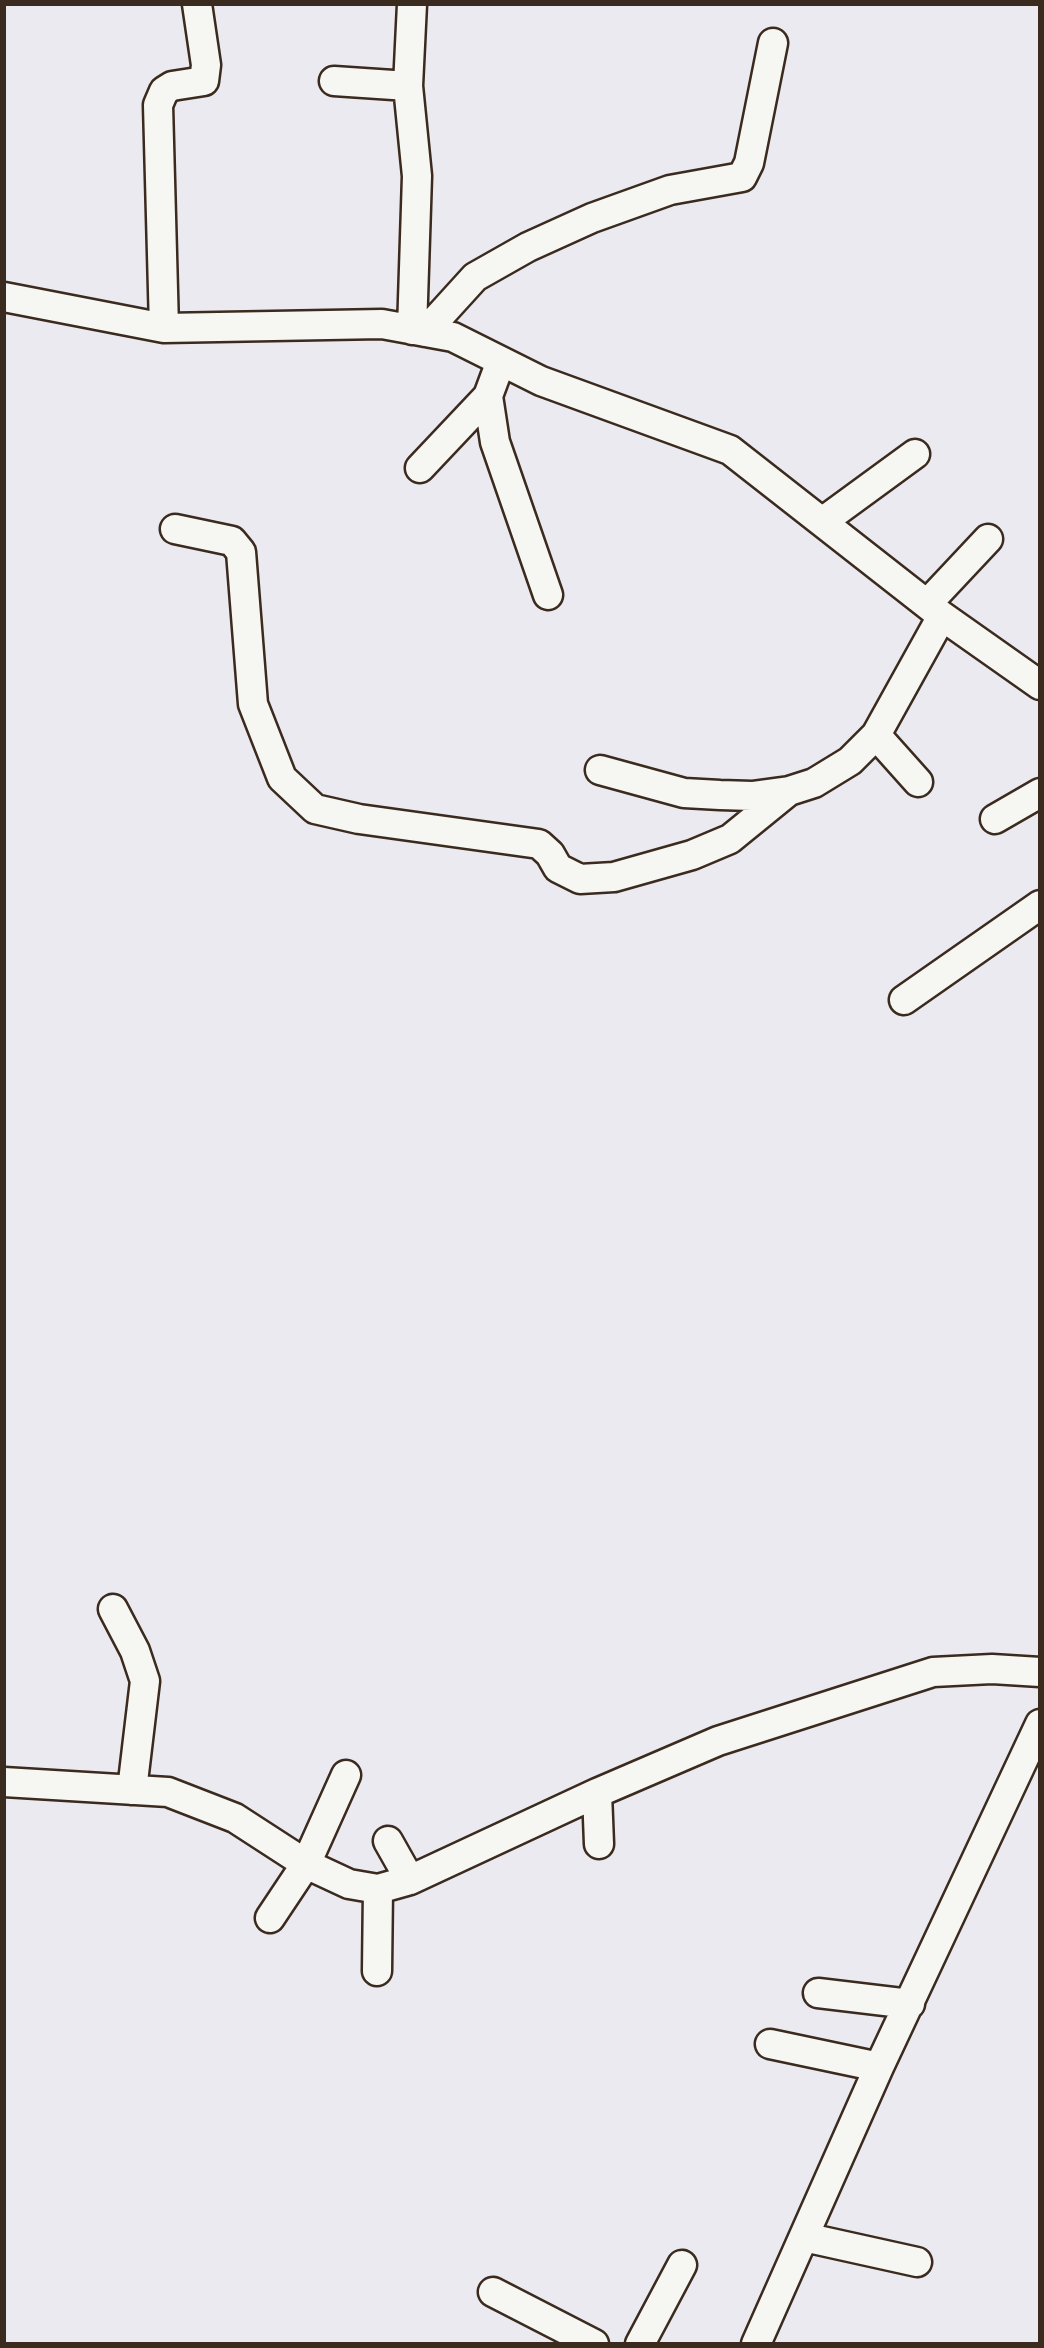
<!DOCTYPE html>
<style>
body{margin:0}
#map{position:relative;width:1044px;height:2348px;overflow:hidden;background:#ebeaf1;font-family:Itim,sans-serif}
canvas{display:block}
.frame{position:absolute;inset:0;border:6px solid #3b2a1e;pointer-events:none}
</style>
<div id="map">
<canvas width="1044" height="2348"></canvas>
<div class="frame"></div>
</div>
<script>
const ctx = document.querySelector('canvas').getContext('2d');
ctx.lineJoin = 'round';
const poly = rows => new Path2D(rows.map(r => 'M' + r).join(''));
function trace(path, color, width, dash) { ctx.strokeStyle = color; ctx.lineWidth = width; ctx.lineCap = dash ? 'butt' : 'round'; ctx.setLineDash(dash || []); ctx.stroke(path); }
const minor = poly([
 [412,4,408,86,417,176,412,330],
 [334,81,408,86],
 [4,297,164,328,382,324,453,337,541,381,730,450,942,616,1040,685],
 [164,328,158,105,164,91,172,86,204,81,206,65,197,4],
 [425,332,475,277,528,247,592,218,670,190,742,177,749,163,773,43],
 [501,361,488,396,495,442,548,595],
 [420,468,488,396],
 [822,522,915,454],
 [175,529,232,541,241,552,253,704,282,778,315,809,359,819,539,844,550,854,558,868,580,879,614,877,692,855,730,839,789,791],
 [927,604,988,539],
 [876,735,918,782],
 [600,770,684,793,720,795,752,796,789,791,814,783,850,761,876,735,942,616],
 [995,819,1040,793],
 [904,1000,1040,905],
 [113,1609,135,1651,145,1681,132,1790],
 [4,1782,168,1792,235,1818,306,1864,349,1884,378,1889,410,1880,597,1793,718,1741,933,1672,992,1669,1040,1672],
 [597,1793,599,1844],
 [388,1841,410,1880],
 [270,1918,306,1864,346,1775],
 [377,1971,378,1889],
 [818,1993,910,2004],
 [770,2044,879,2067],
 [804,2237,917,2262],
 [493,2292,594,2344],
 [640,2344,682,2265],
 [756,2344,879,2067,1040,1724]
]);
trace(minor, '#3b2a1e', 33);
trace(minor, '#f6f6f2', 28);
</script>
